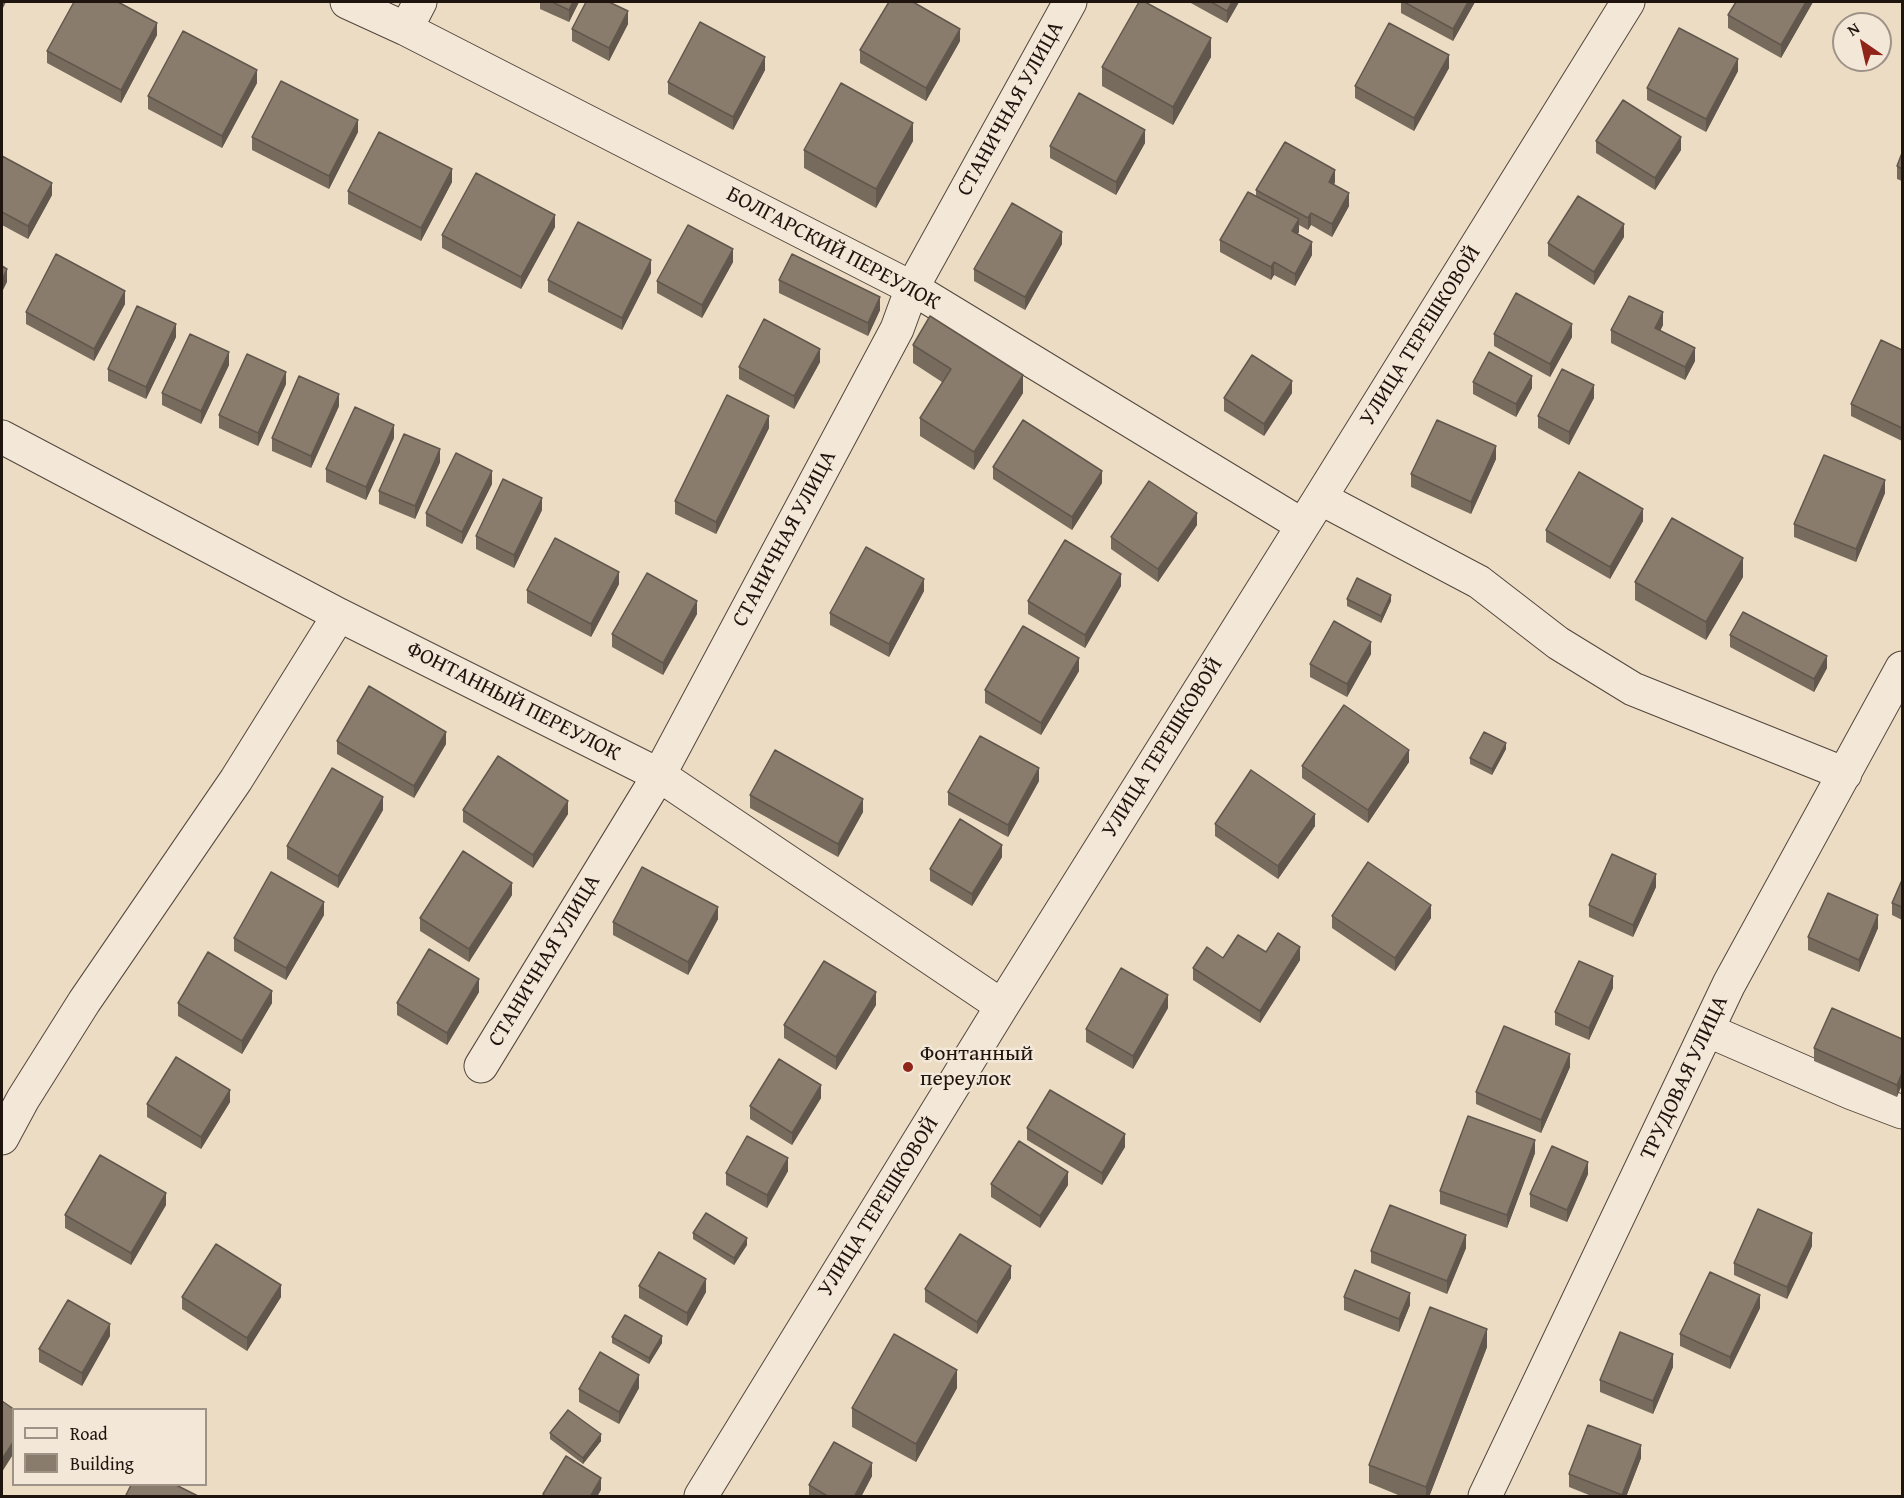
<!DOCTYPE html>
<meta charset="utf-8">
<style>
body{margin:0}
#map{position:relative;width:1904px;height:1498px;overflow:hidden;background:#ecdcc3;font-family:"Gentium Book Plus",serif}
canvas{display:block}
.frame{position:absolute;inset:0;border:3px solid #20140f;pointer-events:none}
.legend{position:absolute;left:12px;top:1408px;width:195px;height:78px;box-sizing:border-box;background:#f3e8d8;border:2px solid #9f9388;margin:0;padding:8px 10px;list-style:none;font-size:18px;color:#20140f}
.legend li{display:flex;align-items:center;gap:12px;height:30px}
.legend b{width:30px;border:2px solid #9f9388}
.north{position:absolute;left:1832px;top:12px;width:60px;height:60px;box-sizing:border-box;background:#f3e8d8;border:2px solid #9f9388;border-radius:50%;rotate:326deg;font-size:16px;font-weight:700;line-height:24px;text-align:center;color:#20140f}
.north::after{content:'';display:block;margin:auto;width:21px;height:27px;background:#8f2418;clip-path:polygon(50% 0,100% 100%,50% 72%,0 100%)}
</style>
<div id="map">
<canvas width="1904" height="1498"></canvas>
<div class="frame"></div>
<ul class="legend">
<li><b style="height:8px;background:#f3e8d8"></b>Road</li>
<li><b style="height:16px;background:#8a7c6d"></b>Building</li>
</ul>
<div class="north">N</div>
</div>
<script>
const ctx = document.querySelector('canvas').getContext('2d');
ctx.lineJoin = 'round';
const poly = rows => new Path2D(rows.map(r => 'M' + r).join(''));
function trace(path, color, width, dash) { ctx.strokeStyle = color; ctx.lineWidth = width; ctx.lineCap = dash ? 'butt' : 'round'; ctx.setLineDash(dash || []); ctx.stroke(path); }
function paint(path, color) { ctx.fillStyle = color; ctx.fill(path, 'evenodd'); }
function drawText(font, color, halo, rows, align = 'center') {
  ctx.font = font + ' "Gentium Book Plus",serif'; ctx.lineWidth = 5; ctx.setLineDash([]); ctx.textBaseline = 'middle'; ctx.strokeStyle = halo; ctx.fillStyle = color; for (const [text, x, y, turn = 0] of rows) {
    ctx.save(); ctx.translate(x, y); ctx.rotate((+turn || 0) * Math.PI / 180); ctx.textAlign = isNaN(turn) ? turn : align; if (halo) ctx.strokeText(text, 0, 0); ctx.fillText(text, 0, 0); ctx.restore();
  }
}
const minor = poly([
 [347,2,406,29,912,288,1302,525],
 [406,29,420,2],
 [2,437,339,615,659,775,1002,1006],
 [1320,498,1479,582,1558,643,1633,689,1845,774],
 [1707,1030,1852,1093,1902,1112],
 [481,1066,659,775,897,329,912,288,1070,2],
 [2,1138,23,1099,84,1002,236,780,339,615],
 [701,1496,1002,1006,1320,498,1628,2],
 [1485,1496,1729,984,1902,668]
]);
const wall = poly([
 [540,2,579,2,569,22,540,9],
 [1189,2,1239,2,1227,23],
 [1401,2,1475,2,1453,41,1401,13],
 [1813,2,1781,58,1728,28,1728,15],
 [628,24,609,61,572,41,572,29],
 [157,35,121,103,47,63,47,51],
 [960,41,926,101,860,63,860,50],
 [1211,57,1173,125,1102,86,1102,67],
 [1449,68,1414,131,1355,98,1355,86],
 [765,70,733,130,668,94,668,82],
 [1738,71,1706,132,1647,100,1647,88],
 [257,83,222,148,148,109,148,96],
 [358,132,329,189,252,150,252,137],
 [913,141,876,208,804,168,804,150],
 [1596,141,1681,150,1655,190,1596,153],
 [1145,143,1116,195,1050,158,1050,146],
 [1902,153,1902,181,1897,179,1897,166],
 [2,156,52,195,28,239,2,225],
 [452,182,421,241,348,204,348,191],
 [1335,182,1334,185,1349,206,1332,237,1311,225,1308,230,1299,225,1299,232,1297,234,1312,255,1295,286,1274,275,1271,280,1220,252,1220,240,1256,196,1256,190],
 [555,227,521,289,442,248,442,235],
 [1624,237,1594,285,1548,256,1548,243],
 [1062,244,1025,310,974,281,974,269],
 [733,262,702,318,657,293,657,281],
 [651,273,622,330,548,292,548,280],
 [779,280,880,310,868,336,779,293],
 [125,304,94,361,26,324,26,312],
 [1663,325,1660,331,1695,361,1685,380,1611,343,1611,330],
 [1494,334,1572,337,1550,377,1494,346],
 [176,337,146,399,108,381,108,369],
 [913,345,1023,393,974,470,920,436,920,418,942,382,913,363],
 [1902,350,1902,441,1851,416,1851,404],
 [820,362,794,409,739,379,739,367],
 [229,365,201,424,162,405,162,393],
 [1473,382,1532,388,1516,417,1473,394],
 [286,384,258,446,219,428,219,415],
 [1292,393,1264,436,1224,411,1224,398],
 [1594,398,1569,445,1538,428,1538,416],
 [339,406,311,468,272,451,272,438],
 [769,428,716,534,675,514,675,501],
 [394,438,366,500,326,482,326,469],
 [1496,459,1471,514,1411,487,1411,474],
 [440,462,415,519,379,504,379,491],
 [993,467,1102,483,1072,530,993,479],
 [492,484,462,544,426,526,426,513],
 [1885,493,1856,562,1794,537,1794,524],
 [542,510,514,568,476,549,476,536],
 [1643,521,1610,579,1546,542,1546,530],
 [1197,525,1158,582,1111,549,1111,537],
 [1743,577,1706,640,1635,600,1635,582],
 [619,584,591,637,527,603,527,590],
 [1121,586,1085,648,1028,614,1028,601],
 [924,591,889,657,830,625,830,613],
 [1347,599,1391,601,1381,623,1347,606],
 [697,614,663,675,612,647,612,634],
 [1730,635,1827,668,1814,692,1730,647],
 [1371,654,1347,697,1310,677,1310,664],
 [1079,671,1041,735,985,703,985,690],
 [337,741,446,744,414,798,337,754],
 [1506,749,1492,775,1470,764,1470,758],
 [1409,762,1368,823,1302,778,1302,766],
 [1039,781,1008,837,948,805,948,792],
 [750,795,863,812,838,857,750,808],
 [383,810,338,888,287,859,287,846],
 [463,810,568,814,533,868,463,822],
 [1215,824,1315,826,1278,879,1215,836],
 [1002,857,972,906,930,881,930,869],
 [1902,880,1902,920,1892,915,1892,903],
 [1656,887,1633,937,1589,917,1589,905],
 [512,895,469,962,420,931,420,918],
 [324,915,286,980,234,951,234,938],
 [1332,916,1431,918,1395,971,1332,928],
 [718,919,688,975,613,935,613,922],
 [1878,928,1859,972,1808,950,1808,937],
 [1266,952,1300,960,1260,1023,1193,980,1193,968,1223,958],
 [1613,988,1589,1040,1555,1025,1555,1012],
 [479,992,447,1045,397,1015,397,1003],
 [178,1003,272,1003,242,1054,178,1016],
 [876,1005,836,1070,784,1038,784,1025],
 [1168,1008,1133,1069,1086,1042,1086,1029],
 [1902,1039,1897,1097,1814,1061,1814,1048],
 [1570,1067,1541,1133,1476,1104,1476,1092],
 [821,1098,792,1145,750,1119,750,1106],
 [230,1102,201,1149,147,1117,147,1104],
 [1027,1128,1125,1147,1102,1185,1027,1140],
 [1535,1153,1507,1228,1440,1204,1440,1191],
 [788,1171,767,1208,726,1185,726,1173],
 [1588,1174,1567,1222,1530,1207,1530,1194],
 [991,1184,1068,1185,1040,1228,991,1197],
 [166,1205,131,1265,65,1228,65,1215],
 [693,1233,747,1245,734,1265,693,1239],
 [1812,1246,1787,1299,1734,1275,1734,1263],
 [1466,1248,1447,1294,1371,1263,1371,1251],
 [1011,1278,977,1334,925,1302,925,1289],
 [639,1286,706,1292,687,1326,639,1298],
 [182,1297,281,1297,247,1351,182,1309],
 [1344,1297,1410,1305,1399,1332,1344,1310],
 [1760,1308,1730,1369,1680,1346,1680,1334],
 [110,1336,82,1386,39,1362,39,1349],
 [612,1337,662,1343,649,1364,612,1343],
 [1487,1347,1429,1497,1403,1497,1369,1483,1369,1465],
 [1673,1367,1653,1414,1600,1392,1600,1380],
 [639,1388,619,1424,579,1402,579,1389],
 [957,1388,916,1462,852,1427,852,1408],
 [550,1433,601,1441,583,1464,550,1439],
 [1641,1458,1626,1497,1594,1497,1569,1487,1569,1474],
 [872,1476,861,1497,809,1497,809,1485]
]);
const shadedWall = poly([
 [2,2,6,2,2,10],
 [573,2,579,2,569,22,569,10],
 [1232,2,1239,2,1227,23,1227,11],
 [1468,2,1475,2,1453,41,1453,29],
 [1806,2,1813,2,1781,58,1781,45],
 [628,11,628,24,609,61,609,48],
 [157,23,157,35,121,103,121,90],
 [960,29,960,41,926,101,926,88],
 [1211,38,1211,57,1173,125,1173,107],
 [1449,55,1449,68,1414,131,1414,118],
 [765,57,765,70,733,130,733,117],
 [1738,59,1738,71,1706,132,1706,119],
 [257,70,257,83,222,148,222,136],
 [358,120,358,132,329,189,329,176],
 [913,123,913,141,876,208,876,189],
 [1145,130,1145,143,1116,195,1116,182],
 [1681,137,1681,150,1655,190,1655,178],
 [452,169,452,182,421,241,421,228],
 [1335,170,1335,182,1329,194,1329,182],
 [52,183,52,195,28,239,28,226],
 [1349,193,1349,206,1332,237,1332,224],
 [1311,213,1311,225,1308,230,1308,218],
 [555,215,555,227,521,289,521,277],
 [1299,219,1299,232,1292,243,1292,231],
 [1624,224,1624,237,1594,285,1594,272],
 [1062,232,1062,244,1025,310,1025,297],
 [1312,242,1312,255,1295,286,1295,274],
 [733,249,733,262,702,318,702,305],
 [651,260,651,273,622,330,622,318],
 [1274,262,1274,275,1271,280,1271,267],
 [7,269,7,282,2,292,2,280],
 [125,291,125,304,94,361,94,349],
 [880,297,880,310,868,336,868,323],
 [1663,312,1663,325,1655,341,1655,328],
 [176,324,176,337,146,399,146,387],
 [1572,324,1572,337,1550,377,1550,364],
 [1695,348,1695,361,1685,380,1685,367],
 [820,349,820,362,794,409,794,396],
 [229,352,229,365,201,424,201,411],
 [286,372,286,384,258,446,258,433],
 [1023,375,1023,393,974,470,974,452],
 [1532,376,1532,388,1516,417,1516,404],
 [1292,381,1292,393,1264,436,1264,424],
 [1594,385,1594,398,1569,445,1569,432],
 [339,394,339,406,311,468,311,456],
 [769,416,769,428,716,534,716,522],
 [394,425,394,438,366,500,366,487],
 [1496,446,1496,459,1471,514,1471,502],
 [440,449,440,462,415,519,415,506],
 [492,471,492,484,462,544,462,532],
 [1102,471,1102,483,1072,530,1072,517],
 [1885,480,1885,493,1856,562,1856,549],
 [542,498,542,510,514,568,514,555],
 [1643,509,1643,521,1610,579,1610,567],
 [1197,513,1197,525,1158,582,1158,569],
 [1743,558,1743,577,1706,640,1706,622],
 [619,572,619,584,591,637,591,624],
 [1121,574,1121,586,1085,648,1085,635],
 [924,579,924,591,889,657,889,644],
 [1391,595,1391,601,1381,623,1381,616],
 [697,601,697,614,663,675,663,663],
 [1371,642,1371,654,1347,697,1347,684],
 [1827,656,1827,668,1814,692,1814,679],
 [1079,658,1079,671,1041,735,1041,723],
 [446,732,446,744,414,798,414,786],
 [1506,743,1506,749,1492,775,1492,769],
 [1409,750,1409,762,1368,823,1368,810],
 [1039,768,1039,781,1008,837,1008,825],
 [383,797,383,810,338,888,338,876],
 [863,799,863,812,838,857,838,844],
 [568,801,568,814,533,868,533,855],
 [1315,814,1315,826,1278,879,1278,866],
 [1002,845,1002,857,972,906,972,894],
 [1656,874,1656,887,1633,937,1633,925],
 [512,883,512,895,469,962,469,949],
 [324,902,324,915,286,980,286,968],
 [1431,905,1431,918,1395,971,1395,958],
 [718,907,718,919,688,975,688,962],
 [1878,915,1878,928,1859,972,1859,960],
 [1300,947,1300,960,1260,1023,1260,1011],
 [1613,976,1613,988,1589,1040,1589,1028],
 [479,979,479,992,447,1045,447,1033],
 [272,991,272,1003,242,1054,242,1041],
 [876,992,876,1005,836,1070,836,1057],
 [1168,995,1168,1008,1133,1069,1133,1056],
 [1570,1054,1570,1067,1541,1133,1541,1120],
 [1902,1073,1902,1085,1897,1097,1897,1085],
 [821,1085,821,1098,792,1145,792,1133],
 [230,1090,230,1102,201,1149,201,1137],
 [1125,1134,1125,1147,1102,1185,1102,1173],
 [1535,1140,1535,1153,1507,1228,1507,1215],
 [788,1158,788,1171,767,1208,767,1195],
 [1588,1162,1588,1174,1567,1222,1567,1210],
 [1068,1172,1068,1185,1040,1228,1040,1216],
 [166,1193,166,1205,131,1265,131,1253],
 [1812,1233,1812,1246,1787,1299,1787,1287],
 [1466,1235,1466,1248,1447,1294,1447,1281],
 [747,1238,747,1245,734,1265,734,1258],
 [1011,1266,1011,1278,977,1334,977,1322],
 [706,1279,706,1292,687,1326,687,1313],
 [281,1285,281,1297,247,1351,247,1338],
 [1410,1293,1410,1305,1399,1332,1399,1319],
 [1760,1295,1760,1308,1730,1369,1730,1357],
 [110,1324,110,1336,82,1386,82,1373],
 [1487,1329,1487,1347,1429,1497,1426,1497,1426,1487],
 [662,1336,662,1343,649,1364,649,1358],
 [1673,1354,1673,1367,1653,1414,1653,1401],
 [957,1370,957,1388,916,1462,916,1444],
 [639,1375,639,1388,619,1424,619,1412],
 [601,1434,601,1441,583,1464,583,1458],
 [14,1441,14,1453,2,1472,2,1459],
 [1641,1445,1641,1458,1626,1497,1622,1497],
 [872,1463,872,1476,861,1497,854,1497],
 [601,1478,601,1490,597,1497,590,1497]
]);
const building = poly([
 [74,2,118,2,157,23,121,90,47,51,74,2],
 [552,2,573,2,569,10,552,2],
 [586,2,609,2,628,11,609,48,572,29,586,2],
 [889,2,913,2,960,29,926,88,860,50,889,2],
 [1139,2,1145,2,1211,38,1173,107,1102,67,1139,2],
 [1211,2,1232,2,1227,11,1211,2],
 [1404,2,1468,2,1453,29,1404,2],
 [1736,2,1806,2,1781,45,1728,15,1736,2],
 [700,22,765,57,733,117,668,82,700,22],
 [1389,23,1449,55,1414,118,1355,86,1389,23],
 [1679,28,1738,59,1706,119,1647,88,1679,28],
 [183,31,257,70,222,136,148,96,183,31],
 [281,81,358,120,329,176,252,137,281,81],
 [841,83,913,123,876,189,804,150,841,83],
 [1079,93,1145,130,1116,182,1050,146,1079,93],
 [1623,100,1681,137,1655,178,1596,141,1623,100],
 [379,132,452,169,421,228,348,191,379,132],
 [1285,142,1335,170,1329,182,1349,193,1332,224,1311,213,1308,218,1256,190,1285,142],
 [1902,153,1902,169,1897,166,1902,153],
 [2,156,52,183,28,226,2,212,2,156],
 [476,173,555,215,521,277,442,235,476,173],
 [1248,192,1299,219,1292,231,1312,242,1295,274,1274,262,1271,267,1220,240,1248,192],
 [1578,196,1624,224,1594,272,1548,243,1578,196],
 [1012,203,1062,232,1025,297,974,269,1012,203],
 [578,222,651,260,622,318,548,280,578,222],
 [688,225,733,249,702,305,657,281,688,225],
 [56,254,125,291,94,349,26,312,56,254],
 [792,254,880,297,868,323,779,280,792,254],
 [2,266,7,269,2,280,2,266],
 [1516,293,1572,324,1550,364,1494,334,1516,293],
 [1629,296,1663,312,1655,328,1695,348,1685,367,1611,330,1629,296],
 [137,306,176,324,146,387,108,369,137,306],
 [930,316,1023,375,974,452,920,418,951,369,913,345,930,316],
 [764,319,820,349,794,396,739,367,764,319],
 [190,334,229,352,201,411,162,393,190,334],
 [1881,340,1902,350,1902,428,1851,404,1881,340],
 [1489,352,1532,376,1516,404,1473,382,1489,352],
 [247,354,286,372,258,433,219,415,247,354],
 [1252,355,1292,381,1264,424,1224,398,1252,355],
 [1562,369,1594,385,1569,432,1538,416,1562,369],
 [299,376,339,394,311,456,272,438,299,376],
 [727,395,769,416,716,522,675,501,727,395],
 [355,407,394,425,366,487,326,469,355,407],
 [1023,420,1102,471,1072,517,993,467,1023,420],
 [1437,420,1496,446,1471,502,1411,474,1437,420],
 [404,434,440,449,415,506,379,491,404,434],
 [456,453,492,471,462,532,426,513,456,453],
 [1824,455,1885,480,1856,549,1794,524,1824,455],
 [1579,472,1643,509,1610,567,1546,530,1579,472],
 [503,479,542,498,514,555,476,536,503,479],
 [1149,481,1197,513,1158,569,1111,537,1149,481],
 [1672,518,1743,558,1706,622,1635,582,1672,518],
 [555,538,619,572,591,624,527,590,555,538],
 [1065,540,1121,574,1085,635,1028,601,1065,540],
 [866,547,924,579,889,644,830,613,866,547],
 [647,573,697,601,663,663,612,634,647,573],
 [1357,578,1391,595,1381,616,1347,599,1357,578],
 [1743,612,1827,656,1814,679,1730,635,1743,612],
 [1334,621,1371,642,1347,684,1310,664,1334,621],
 [1023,626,1079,658,1041,723,985,690,1023,626],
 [369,686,446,732,414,786,337,741,369,686],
 [1344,705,1409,750,1368,810,1302,766,1344,705],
 [1484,732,1506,743,1492,769,1470,758,1484,732],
 [980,736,1039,768,1008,825,948,792,980,736],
 [775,750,863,799,838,844,750,795,775,750],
 [498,756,568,801,533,855,463,810,498,756],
 [332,768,383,797,338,876,287,846,332,768],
 [1251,770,1315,814,1278,866,1215,824,1251,770],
 [960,819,1002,845,972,894,930,869,960,819],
 [463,851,512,883,469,949,420,918,463,851],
 [1612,854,1656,874,1633,925,1589,905,1612,854],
 [1368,862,1431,905,1395,958,1332,916,1368,862],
 [642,867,718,907,688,962,613,922,642,867],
 [271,872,324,902,286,968,234,938,271,872],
 [1902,880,1902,907,1892,903,1902,880],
 [1828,893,1878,915,1859,960,1808,937,1828,893],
 [1278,933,1300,947,1260,1011,1193,968,1207,947,1223,958,1238,935,1266,952,1278,933],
 [429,949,479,979,447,1033,397,1003,429,949],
 [208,952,272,991,242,1041,178,1003,208,952],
 [824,961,876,992,836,1057,784,1025,824,961],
 [1579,961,1613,976,1589,1028,1555,1012,1579,961],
 [1121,968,1168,995,1133,1056,1086,1029,1121,968],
 [1832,1008,1902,1039,1902,1073,1897,1085,1814,1048,1832,1008],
 [1504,1026,1570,1054,1541,1120,1476,1092,1504,1026],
 [176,1057,230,1090,201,1137,147,1104,176,1057],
 [779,1059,821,1085,792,1133,750,1106,779,1059],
 [1050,1090,1125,1134,1102,1173,1027,1128,1050,1090],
 [1468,1116,1535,1140,1507,1215,1440,1191,1468,1116],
 [747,1136,788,1158,767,1195,726,1173,747,1136],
 [1019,1141,1068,1172,1040,1216,991,1184,1019,1141],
 [1552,1146,1588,1162,1567,1210,1530,1194,1552,1146],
 [100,1155,166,1193,131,1253,65,1215,100,1155],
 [1390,1205,1466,1235,1447,1281,1371,1251,1390,1205],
 [1758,1209,1812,1233,1787,1287,1734,1263,1758,1209],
 [706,1213,747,1238,734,1258,693,1233,706,1213],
 [960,1234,1011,1266,977,1322,925,1289,960,1234],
 [216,1244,281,1285,247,1338,182,1297,216,1244],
 [659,1252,706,1279,687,1313,639,1286,659,1252],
 [1355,1270,1410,1293,1399,1319,1344,1297,1355,1270],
 [1710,1272,1760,1295,1730,1357,1680,1334,1710,1272],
 [68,1300,110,1324,82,1373,39,1349,68,1300],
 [1430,1307,1487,1329,1426,1487,1369,1465,1430,1307],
 [625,1315,662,1336,649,1358,612,1337,625,1315],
 [1620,1332,1673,1354,1653,1401,1600,1380,1620,1332],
 [894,1334,957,1370,916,1444,852,1408,894,1334],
 [600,1352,639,1375,619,1412,579,1389,600,1352],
 [2,1401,15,1410,14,1410,14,1441,2,1459,2,1401],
 [568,1410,601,1434,583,1458,550,1433,568,1410],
 [1588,1425,1641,1445,1622,1495,1569,1474,1588,1425],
 [834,1442,872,1463,854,1497,829,1497,809,1485,834,1442],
 [566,1456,601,1478,590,1497,546,1497,543,1494,566,1456],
 [131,1485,176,1485,200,1497,125,1497,131,1485]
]);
const markers = [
 [908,1067,6,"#8f2418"]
];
const streetNames = [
 ["СТАНИЧНАЯ УЛИЦА",1011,109,-61],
 ["БОЛГАРСКИЙ ПЕРЕУЛОК",833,249,28],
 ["УЛИЦА ТЕРЕШКОВОЙ",1421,336,-58],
 ["СТАНИЧНАЯ УЛИЦА",785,539,-62],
 ["ФОНТАННЫЙ ПЕРЕУЛОК",513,702,27],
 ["УЛИЦА ТЕРЕШКОВОЙ",1163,748,-58],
 ["СТАНИЧНАЯ УЛИЦА",545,961,-59],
 ["ТРУДОВАЯ УЛИЦА",1685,1078,-65],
 ["УЛИЦА ТЕРЕШКОВОЙ",879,1207,-58]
];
const poiNames = [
 ["Фонтанный",920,1054],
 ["переулок",920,1079]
];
trace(minor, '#53463c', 35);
trace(minor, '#f3e8d8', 33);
paint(wall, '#776b5e');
paint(shadedWall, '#61574c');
paint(building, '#8a7c6d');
trace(building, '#61574c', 1.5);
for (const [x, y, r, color] of markers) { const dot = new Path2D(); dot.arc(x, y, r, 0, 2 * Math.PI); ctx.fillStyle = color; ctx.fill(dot); trace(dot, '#f3e8d8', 2); }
drawText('22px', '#20140f', '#f3e8d8', streetNames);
drawText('22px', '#20140f', '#f3e8d8', poiNames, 'left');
</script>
